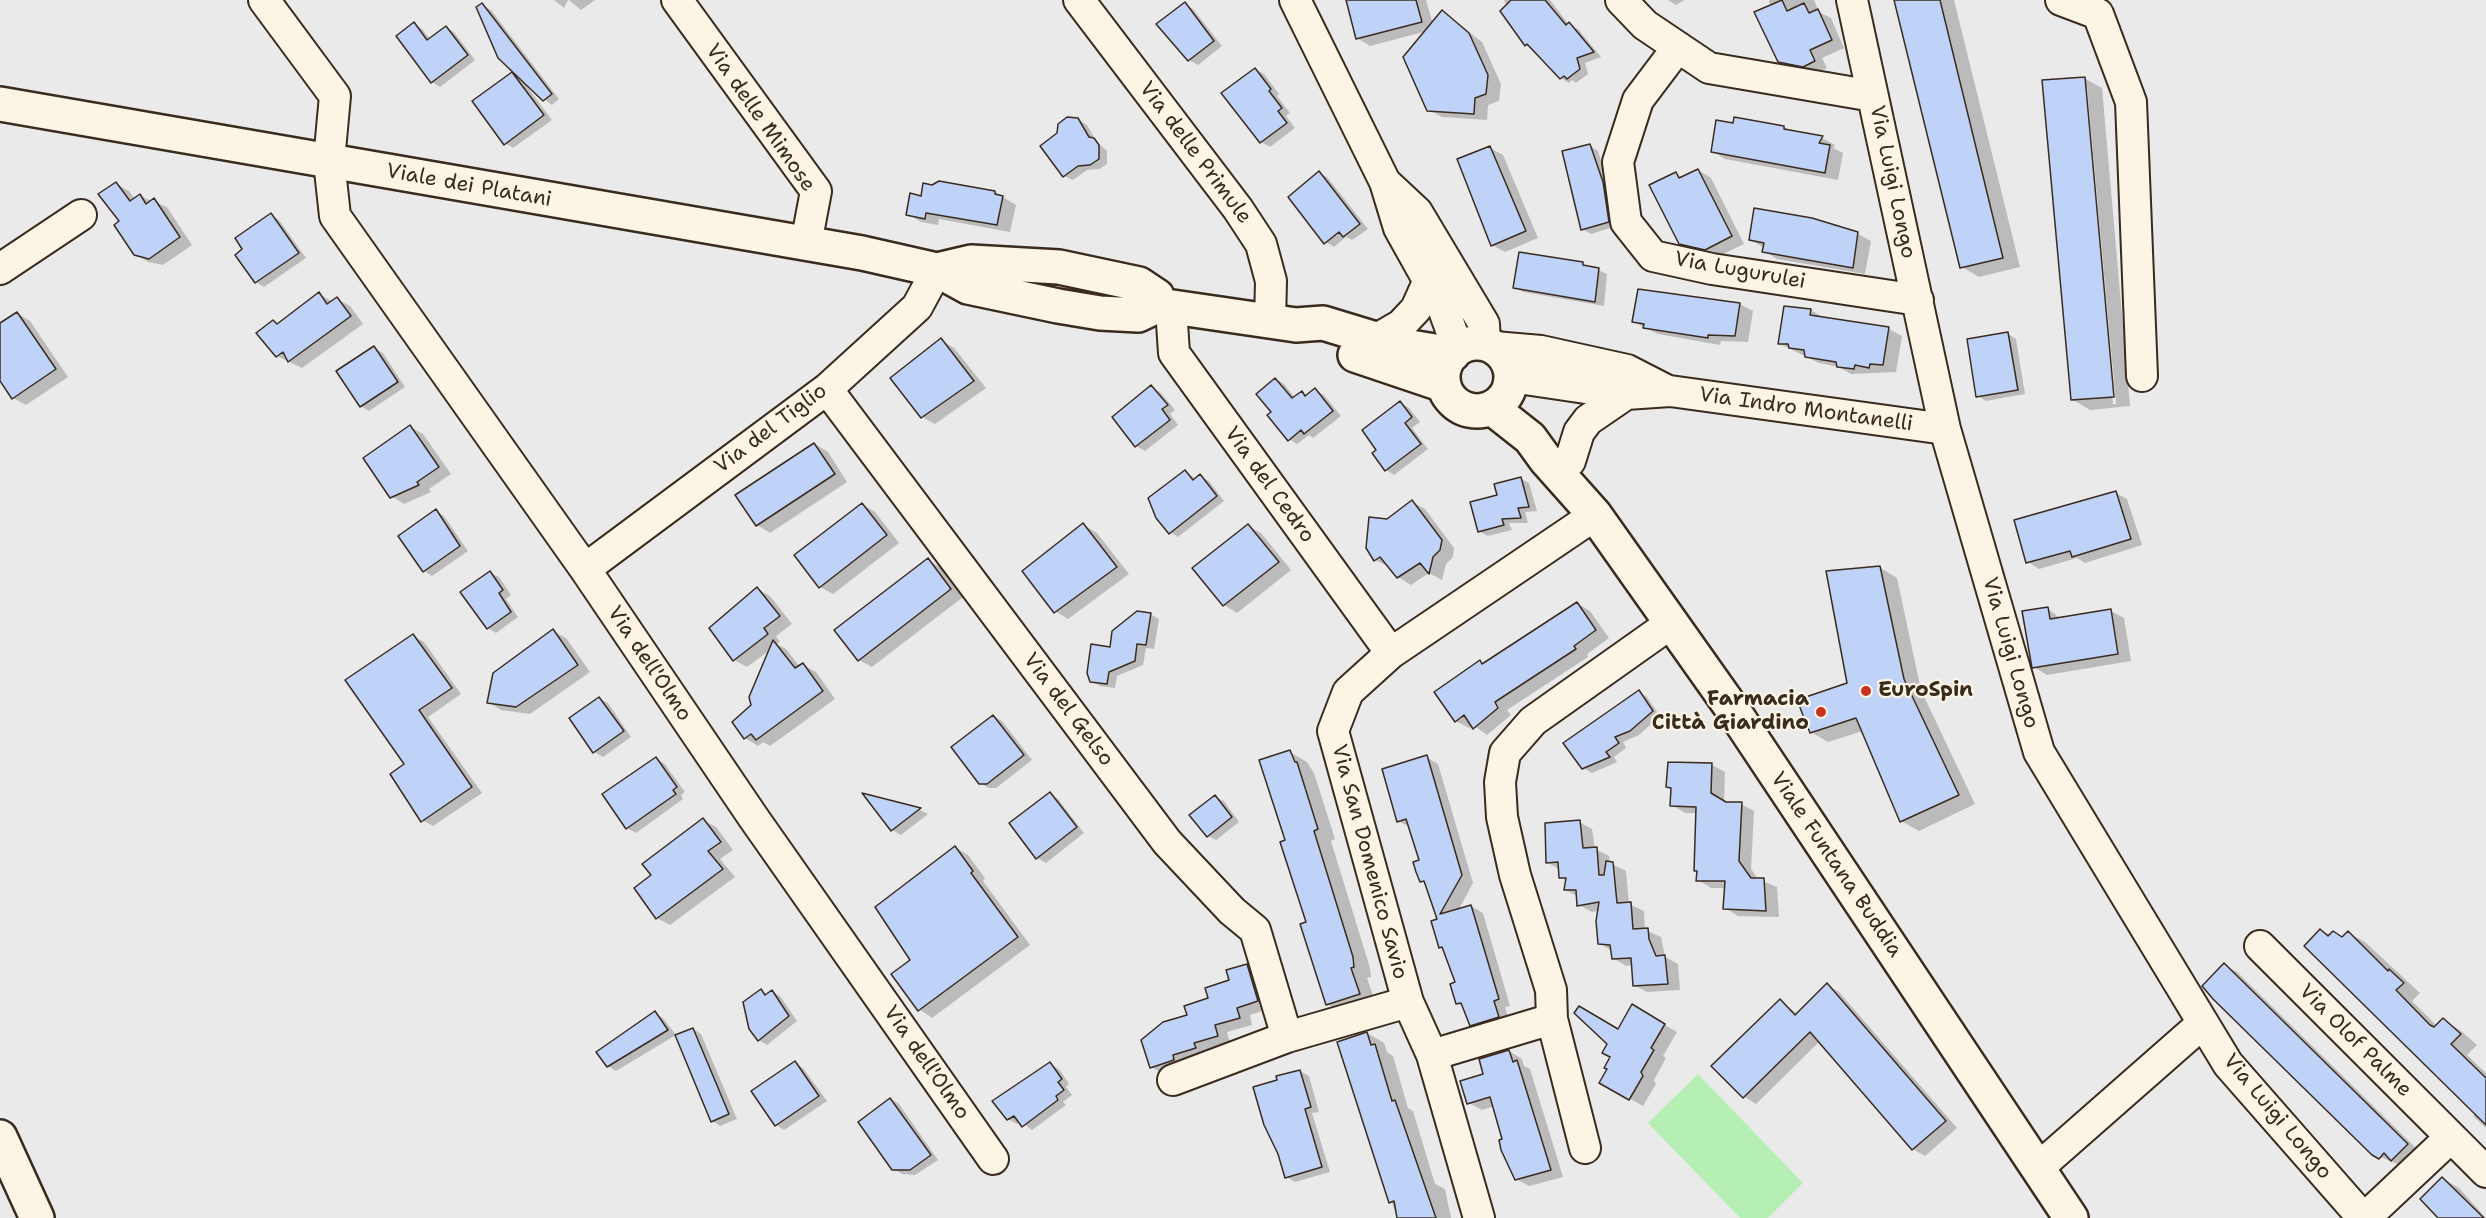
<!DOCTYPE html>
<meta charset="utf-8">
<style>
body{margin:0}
canvas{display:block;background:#eaeaea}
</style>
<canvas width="2486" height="1218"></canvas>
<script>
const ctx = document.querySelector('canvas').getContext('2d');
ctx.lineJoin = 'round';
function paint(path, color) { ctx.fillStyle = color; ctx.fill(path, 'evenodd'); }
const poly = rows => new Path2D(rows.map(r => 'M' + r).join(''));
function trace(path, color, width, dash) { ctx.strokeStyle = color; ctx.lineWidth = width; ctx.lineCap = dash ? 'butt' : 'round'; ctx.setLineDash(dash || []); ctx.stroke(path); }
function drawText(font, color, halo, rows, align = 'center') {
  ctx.font = font + ' "Shantell Sans",sans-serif'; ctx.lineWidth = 4.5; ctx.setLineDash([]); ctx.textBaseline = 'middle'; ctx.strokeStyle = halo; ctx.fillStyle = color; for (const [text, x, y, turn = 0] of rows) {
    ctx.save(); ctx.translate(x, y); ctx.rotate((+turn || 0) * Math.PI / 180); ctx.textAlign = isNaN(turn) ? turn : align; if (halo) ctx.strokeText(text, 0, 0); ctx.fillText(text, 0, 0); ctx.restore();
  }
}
const green = poly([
 [1698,1074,1803,1183,1768,1218,1740,1218,1648,1123]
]);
const shadow = poly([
 [554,0,568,0,564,8],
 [569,0,595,0,581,10],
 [1347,0,1426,0,1433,24,1443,12,1482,42,1501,84,1499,101,1488,105,1487,120,1442,117,1429,110,1427,31,1370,46,1357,38],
 [1504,0,1550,0,1569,25,1578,29,1601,57,1585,63,1588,74,1576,83,1572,80,1569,83,1561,78,1535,50,1526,45],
 [1668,0,1685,0,1676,5],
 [1769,0,1814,0,1819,12,1831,18,1844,48,1822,58,1827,68,1817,73,1792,69,1779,61],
 [1898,0,1954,0,2020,267,1979,277,1962,267],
 [1184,4,1193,9,1222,46,1198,65,1189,60],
 [482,5,491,10,559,99,552,105,525,84,552,120,513,148,505,143,512,74,518,77],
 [414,24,422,29,430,39,446,28,454,32,475,60,440,87,432,82],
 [1255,69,1264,74,1279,94,1277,96,1290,113,1286,116,1295,128,1270,147,1261,142,1224,94],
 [2084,78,2102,88,2130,406,2090,410,2073,400],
 [2084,87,2087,87,2116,404,2113,404],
 [1078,120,1087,125,1096,141,1107,151,1107,164,1099,169,1087,170,1073,180,1064,176],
 [1784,127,1793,132,1822,138,1835,145,1833,148,1843,153,1838,180,1725,159,1712,151],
 [1590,146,1598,151,1609,189,1616,226,1591,234,1582,229],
 [1490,148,1503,155,1538,238,1505,252,1492,245],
 [1698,170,1711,178,1744,244,1719,256,1693,251,1680,243,1676,174,1683,178],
 [1319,173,1327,177,1368,229,1352,240,1346,237,1334,247,1326,242],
 [116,184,129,191,135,199,140,196,167,207,192,245,163,265,148,262,135,254,121,222],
 [995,192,1016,205,1010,232,939,219,938,225,921,222,908,214,922,197],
 [1756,210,1849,229,1871,241,1865,274,1777,259,1764,251,1765,248,1750,240],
 [271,215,279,220,306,258,264,287,256,282,244,250],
 [1583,264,1607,274,1604,306,1523,292,1514,287],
 [1639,291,1740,304,1753,311,1748,342,1721,341,1720,345,1658,334,1634,322],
 [319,294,333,302,337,299,350,306,363,324,302,368,277,356,273,321,279,325],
 [1811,310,1824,318,1889,329,1902,336,1896,372,1851,374,1839,367,1819,363,1780,344],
 [17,313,30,321,68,377,26,405,13,398,0,378,0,325],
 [2008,334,2016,339,2025,394,1986,401,1978,396],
 [941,340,954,348,986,388,935,424,922,417],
 [374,348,383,353,405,387,369,411,361,406],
 [1276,379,1284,384,1295,398,1302,393,1308,396,1315,390,1324,395,1341,416,1313,438,1309,435,1297,444,1289,439],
 [1151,387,1160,392,1175,410,1170,414,1178,425,1145,451,1136,446],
 [1401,403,1409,408,1420,422,1412,428,1428,449,1394,475,1386,470,1378,450],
 [410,427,423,434,451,474,429,489,431,492,404,504,391,496],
 [815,444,828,452,847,482,770,533,757,525],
 [1185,471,1196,479,1200,476,1209,481,1224,501,1178,537,1170,532],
 [1521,479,1529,483,1537,511,1525,512,1528,523,1509,523,1512,530,1488,536,1479,531,1498,496],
 [2116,493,2127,499,2142,545,2085,563,2077,558,2039,569,2028,562],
 [1412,502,1425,509,1454,548,1453,557,1446,564,1442,580,1429,573,1411,585,1398,577,1390,567,1375,560,1367,548,1387,521],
 [862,504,875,512,899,543,833,594,820,587],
 [436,511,444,516,468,551,432,576,424,571],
 [1084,525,1097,533,1129,574,1068,619,1055,611],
 [1248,526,1261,533,1291,570,1237,613,1224,605],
 [928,560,941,568,963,597,872,667,859,660],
 [1879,567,1897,578,1921,690,1975,804,1919,831,1901,821,1863,731,1828,742,1811,732,1849,684],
 [490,573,499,577,511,595,506,599,518,617,496,633,488,628],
 [757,589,770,596,792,624,776,636,780,642,777,644,786,649,800,667,803,665,816,672,835,699,770,746,763,742,758,746,745,738,770,650,747,667,734,660],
 [1577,603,1590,611,1609,638,1587,654,1588,657,1507,710,1511,715,1487,735,1473,725,1469,728,1456,721,1480,662,1484,664],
 [2047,608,2061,619,2111,611,2124,618,2131,661,2047,675,2034,667],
 [1150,614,1159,619,1154,649,1146,648,1143,665,1117,676,1115,688,1100,686,1092,681,1111,648],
 [553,631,566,638,590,672,530,714,501,710,488,702],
 [413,636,424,642,461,694,428,717,482,793,433,826,422,820,406,765],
 [1639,692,1647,697,1660,716,1639,735,1623,742,1626,748,1614,757,1617,762,1592,773,1583,768],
 [599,698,608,703,631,737,603,757,594,752],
 [993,716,1002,721,1032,760,996,788,989,788,980,783],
 [1290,752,1307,762,1314,773,1335,839,1331,841,1370,968,1371,977,1367,978,1376,1004,1345,1014,1327,1004,1287,840],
 [1426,757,1438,764,1473,883,1458,911,1471,906,1483,913,1510,1006,1505,1007,1510,1023,1481,1031,1469,1024,1464,1007,1457,1003,1457,983,1444,949,1440,947,1439,920,1427,884,1421,881,1421,861,1410,827,1398,821],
 [656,759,664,763,685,792,681,795,683,799,636,833,627,828],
 [1712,765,1725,772,1724,802,1741,804,1754,811,1751,869,1758,879,1777,887,1779,917,1738,916,1725,908,1726,888,1711,888,1698,880,1698,872,1695,870,1698,813,1685,813,1672,805,1673,789,1668,787],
 [1050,794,1058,799,1084,833,1046,863,1037,858],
 [866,796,920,810,928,814,901,835,892,830],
 [1215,797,1224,801,1239,822,1216,840,1208,836],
 [703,820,716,827,733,850,720,859,735,877,670,925,657,918,653,876],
 [1579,822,1592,829,1595,849,1609,856,1610,863,1626,871,1629,904,1644,911,1645,930,1661,937,1665,957,1678,964,1680,990,1647,992,1634,985,1633,965,1626,966,1613,958,1612,951,1599,943,1599,911,1592,912,1579,905,1578,897,1566,890,1567,881,1561,877,1560,870,1547,862],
 [955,847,968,855,985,878,983,881,1030,945,932,1018,920,1010,893,975,912,960],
 [2321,931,2342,938,2348,933,2365,942,2420,993,2412,1001,2437,1026,2443,1020,2460,1030,2477,1045,2467,1055,2486,1073,2486,1128,2473,1116,2476,1113],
 [1247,965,1260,973,1271,1008,1250,1015,1252,1025,1227,1032,1230,1043,1207,1050,1208,1055,1164,1074,1151,1067,1189,1016],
 [2224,965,2237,972,2420,1152,2405,1167,2380,1157],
 [1827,985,1839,992,1957,1128,1925,1156,1913,1149,1820,1041,1756,1104,1743,1096,1780,1001,1798,1014],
 [762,991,767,995,772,991,780,996,797,1021,767,1045,759,1040],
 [1632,1006,1677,1032,1663,1056,1666,1058,1654,1080,1656,1084,1643,1106,1601,1083,1609,1069,1618,1031],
 [655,1013,663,1018,676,1035,616,1071,608,1066],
 [693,1029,701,1034,737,1119,720,1126,712,1121],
 [1367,1033,1384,1043,1387,1052,1393,1056,1408,1108,1413,1111,1435,1184,1445,1189,1451,1218,1397,1218,1367,1124,1362,1121,1339,1043],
 [1509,1051,1522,1059,1524,1066,1530,1069,1563,1177,1529,1186,1516,1179,1495,1106,1482,1110,1469,1103,1485,1075],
 [795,1063,803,1068,827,1101,784,1130,776,1125,753,1091],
 [1050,1064,1059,1069,1069,1084,1066,1087,1072,1095,1063,1102,1066,1105,1032,1130,1020,1121,1017,1124,1008,1119],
 [1300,1071,1309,1076,1319,1112,1312,1113,1330,1172,1295,1182,1287,1177],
 [891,1099,899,1104,938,1160,915,1175,902,1174,894,1169],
 [2442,1178,2459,1188,2486,1218,2439,1218]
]);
const building = poly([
 [1346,0,1416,0,1422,22,1356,39,1346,0],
 [1511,0,1545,0,1566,25,1569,22,1594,52,1577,58,1580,69,1567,79,1564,76,1560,79,1527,44,1525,46,1500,11,1511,0],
 [1782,0,1787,11,1804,3,1809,13,1818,9,1832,40,1810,50,1815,61,1803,67,1778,62,1754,12,1782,0],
 [1894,0,1940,0,2003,258,1960,268,1894,0],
 [1185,2,1214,41,1188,61,1156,24,1185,2],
 [482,3,552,94,543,101,498,58,476,7,482,3],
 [1442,10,1469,33,1488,75,1486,94,1475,98,1474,114,1427,111,1403,57,1442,10],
 [414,22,427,40,446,26,468,55,431,83,396,36,414,22],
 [1255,68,1271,89,1269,91,1282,108,1278,111,1287,123,1260,143,1221,93,1255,68],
 [512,72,544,115,504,145,472,101,512,72],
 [2085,77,2114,397,2071,400,2042,80,2085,77],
 [1067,117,1078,118,1089,137,1094,138,1099,145,1099,159,1090,165,1078,166,1063,177,1040,146,1057,133,1058,124,1067,117],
 [1734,117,1784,126,1784,129,1823,136,1819,143,1830,145,1825,173,1711,152,1716,120,1733,123,1734,117],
 [1590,144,1603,182,1609,222,1581,230,1562,151,1590,144],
 [1490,146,1526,231,1491,246,1457,159,1490,146],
 [1698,169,1732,236,1705,250,1679,244,1649,185,1676,172,1679,178,1698,169],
 [1319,171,1360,224,1343,237,1339,232,1324,244,1288,197,1319,171],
 [939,181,995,191,995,194,1003,196,997,225,926,213,925,219,906,215,910,193,921,196,923,183,932,185,939,181],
 [116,182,130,201,140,194,146,204,154,198,180,237,149,259,134,255,114,225,119,221,98,194,116,182],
 [1754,208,1812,218,1858,232,1853,268,1762,252,1764,243,1749,240,1754,208],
 [271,213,299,253,255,283,235,255,242,249,235,238,271,213],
 [1519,252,1583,262,1583,265,1599,268,1595,302,1513,288,1519,252],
 [1638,289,1740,303,1735,336,1708,335,1708,338,1643,328,1644,324,1632,322,1638,289],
 [319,292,327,304,337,297,351,316,288,362,283,352,276,357,256,333,273,320,277,324,319,292],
 [1784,306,1811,309,1810,315,1889,327,1883,365,1870,364,1869,368,1855,365,1854,369,1837,367,1836,362,1805,357,1804,350,1789,348,1788,344,1778,344,1784,306],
 [17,312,56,369,12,399,0,381,0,323,17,312],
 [2008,332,2018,390,1976,397,1967,339,2008,332],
 [941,338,974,381,921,418,890,378,941,338],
 [374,346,398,382,360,407,336,371,374,346],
 [1275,378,1292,398,1302,391,1305,396,1315,388,1333,411,1304,434,1301,430,1288,441,1267,415,1271,412,1256,394,1275,378],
 [1151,385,1168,405,1162,409,1170,420,1135,447,1112,417,1151,385],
 [1400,401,1412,417,1405,423,1421,444,1385,471,1372,453,1376,450,1362,430,1400,401],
 [410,425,439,467,417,482,419,485,390,498,363,458,410,425],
 [814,443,835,474,756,526,735,495,814,443],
 [1185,470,1193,480,1200,474,1217,496,1169,534,1156,518,1148,498,1185,470],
 [1521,477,1529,507,1518,508,1521,518,1502,519,1504,525,1478,532,1470,502,1497,495,1494,484,1521,477],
 [2116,491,2131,539,2072,557,2070,551,2026,563,2014,520,2116,491],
 [1412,500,1442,540,1440,550,1433,557,1429,574,1420,563,1397,578,1380,557,1374,561,1366,548,1369,517,1387,519,1412,500],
 [862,503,887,535,819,588,794,555,862,503],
 [436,509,460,546,423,572,398,536,436,509],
 [1083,523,1117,567,1054,613,1022,571,1083,523],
 [1248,524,1279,562,1223,606,1192,568,1248,524],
 [928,558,951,589,858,661,834,630,928,558],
 [1880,566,1904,679,1959,795,1900,822,1856,718,1810,733,1797,700,1847,683,1826,571,1880,566],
 [490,571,503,590,499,593,511,612,487,629,460,592,490,571],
 [757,587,780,616,764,628,768,634,733,661,709,628,757,587],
 [1577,602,1596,630,1574,646,1576,649,1495,702,1498,708,1473,729,1464,715,1455,722,1434,692,1480,660,1482,664,1577,602],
 [2048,607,2050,619,2111,609,2118,654,2032,668,2022,611,2048,607],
 [1137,611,1151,613,1146,645,1137,644,1135,661,1109,672,1107,684,1090,682,1087,673,1091,644,1110,647,1112,631,1137,611],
 [553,629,578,665,516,707,487,703,493,673,553,629],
 [413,634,452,688,419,710,472,787,421,822,390,774,404,764,345,680,413,634],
 [773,640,795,668,803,663,823,691,756,740,751,734,744,739,732,722,751,705,749,697,773,640],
 [1639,690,1653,711,1630,731,1615,737,1619,743,1606,752,1610,757,1582,769,1563,743,1639,690],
 [599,697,624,731,593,753,569,718,599,697],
 [993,715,1024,755,987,784,979,784,951,747,993,715],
 [1290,750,1295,762,1297,762,1318,829,1314,831,1353,957,1354,967,1351,968,1360,994,1326,1005,1300,924,1306,922,1280,842,1285,840,1259,760,1290,750],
 [1427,755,1462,875,1440,914,1471,905,1499,999,1494,1001,1499,1017,1470,1026,1461,1003,1456,1004,1450,984,1455,982,1442,947,1439,948,1431,921,1437,919,1424,881,1420,882,1416,872,1413,862,1419,860,1406,819,1397,822,1382,769,1427,755],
 [656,757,677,787,673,790,676,794,626,829,602,794,656,757],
 [1668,762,1712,763,1711,793,1726,802,1742,802,1739,861,1751,878,1764,878,1766,911,1723,909,1725,881,1696,881,1697,871,1694,871,1696,807,1670,806,1671,788,1666,787,1668,762],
 [1050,792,1077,827,1036,859,1009,823,1050,792],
 [862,793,921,808,891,831,862,793],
 [1215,795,1232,817,1207,837,1189,815,1215,795],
 [703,818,721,842,708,851,723,869,656,919,634,888,651,875,642,864,703,818],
 [1580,820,1583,848,1597,847,1599,875,1604,875,1606,861,1613,862,1617,903,1631,902,1633,929,1648,928,1649,939,1656,956,1665,955,1668,984,1633,986,1631,958,1612,959,1610,945,1598,944,1596,921,1599,902,1577,906,1576,890,1564,890,1566,878,1559,878,1558,862,1546,863,1545,823,1580,820],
 [955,846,973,871,971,873,1018,937,918,1011,891,974,910,960,875,907,955,846],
 [2320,929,2328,936,2333,931,2342,937,2348,931,2388,971,2389,969,2404,983,2396,990,2430,1025,2434,1027,2443,1018,2461,1034,2451,1044,2486,1078,2486,1125,2304,946,2320,929],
 [2224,963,2408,1144,2391,1161,2384,1153,2379,1159,2372,1155,2213,999,2202,986,2224,963],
 [1247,964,1258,1001,1237,1008,1240,1018,1215,1025,1218,1036,1194,1043,1196,1048,1173,1055,1174,1060,1150,1068,1141,1040,1163,1022,1187,1015,1184,1006,1208,998,1205,988,1229,980,1226,970,1247,964],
 [1827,983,1946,1121,1912,1150,1810,1032,1743,1098,1711,1066,1780,999,1795,1015,1827,983],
 [761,989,765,995,772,990,789,1016,758,1041,749,1029,743,1002,761,989],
 [1632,1004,1665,1024,1651,1048,1654,1050,1641,1072,1643,1076,1629,1100,1599,1083,1607,1069,1604,1068,1610,1057,1602,1053,1607,1044,1574,1013,1579,1006,1618,1029,1632,1004],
 [655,1011,668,1030,607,1067,596,1052,655,1011],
 [693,1028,729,1114,711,1122,675,1035,693,1028],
 [1367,1032,1371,1045,1375,1044,1392,1101,1395,1100,1436,1218,1397,1218,1394,1201,1389,1203,1337,1042,1367,1032],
 [1509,1050,1513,1062,1517,1060,1551,1170,1515,1180,1501,1150,1499,1140,1502,1139,1490,1097,1467,1104,1460,1081,1483,1074,1479,1059,1509,1050],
 [795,1061,819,1096,775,1126,751,1091,795,1061],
 [1050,1062,1062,1079,1058,1082,1064,1090,1056,1096,1058,1100,1022,1127,1014,1116,1007,1120,992,1101,1050,1062],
 [1300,1070,1311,1107,1305,1109,1322,1167,1285,1178,1278,1154,1264,1125,1253,1087,1277,1080,1276,1076,1300,1070],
 [890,1098,931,1155,910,1170,892,1170,858,1122,890,1098],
 [2442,1177,2484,1218,2438,1218,2420,1199,2442,1177]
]);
const street = poly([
 [264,0,335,96,329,161,335,216,585,569,753,817,993,1159],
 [677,0,816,191,806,244],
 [1079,0,1238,209,1261,244,1271,281,1270,322],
 [1295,0,1385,182,1399,228,1442,305,1458,349],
 [1621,0,1645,25,1709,68,1873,96],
 [1852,0,1945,429,2039,752,2228,1064,2363,1218],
 [2061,0,2098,14,2131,102,2142,376],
 [1678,47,1638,100,1618,162,1626,222,1653,256,1712,269,1918,300],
 [1387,184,1417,212,1484,324,1485,344],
 [0,269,81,215],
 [1171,308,1174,353,1391,653],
 [1377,339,1401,325,1416,309,1429,280],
 [1494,347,1541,351,1627,370,1666,390],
 [1511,377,1626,394,1670,391,1945,429],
 [827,389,1167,842,1232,911,1255,930,1287,1037],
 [1570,461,1579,432,1588,420,1626,394],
 [585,569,827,389,917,307,937,270],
 [2260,946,2486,1172],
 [1432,1055,1552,1019],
 [1173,1080,1287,1037,1408,1002],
 [1585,1148,1552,1019,1551,990,1515,875,1502,817,1500,782,1505,753,1533,721,1670,624],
 [2038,1168,2203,1023],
 [1479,1218,1432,1055,1408,1002,1333,731,1348,692,1391,653,1595,515],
 [2365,1218,2451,1137]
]);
const secondary = poly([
 [0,104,862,253,937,270,968,287,1058,306,1100,313,1138,315,1159,305,1296,325,1323,323,1392,344,1453,354],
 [937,270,971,262,1059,267,1139,284,1157,296,1159,305],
 '1443 377a34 34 0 1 1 68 0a34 34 0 1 1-68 0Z',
 [1355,355,1444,385],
 [1492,408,1530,438,1546,460,1595,515,1733,710,2071,1218],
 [0,1137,37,1218]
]);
const markers = [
 [1866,691,6,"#c8321e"],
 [1821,712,6,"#c8321e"]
];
const streetNames = [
 ["Via delle Mimose",760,118,55],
 ["Via delle Primule",1195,153,53],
 ["Via Luigi Longo",1892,182,78],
 ["Viale dei Platani",469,186,10],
 ["Via Lugurulei",1740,271,10],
 ["Via Indro Montanelli",1806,410,8],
 ["Via del Tiglio",771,429,-37],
 ["Via del Cedro",1269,485,54],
 ["Via Luigi Longo",2010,653,74],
 ["Via dell'Olmo",649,664,56],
 ["Via del Gelso",1068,710,53],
 ["Via San Domenico Savio",1369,862,75],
 ["Viale Funtana Buddia",1836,865,56],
 ["Via Olof Palme",2355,1041,45],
 ["Via dell'Olmo",926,1063,55],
 ["Via Luigi Longo",2277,1117,50]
];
const poiNames = [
 ["EuroSpin",1878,691],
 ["Farmacia",1809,700,"right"],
 ["Città Giardino",1809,724,"right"]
];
paint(green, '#b5efb4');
paint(shadow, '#0003');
paint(building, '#bfd2f7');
trace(building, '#3b2a1e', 1.5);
trace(street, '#3b2a1e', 34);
trace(secondary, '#3b2a1e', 38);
trace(street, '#fcf5e5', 30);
trace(secondary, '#fcf5e5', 33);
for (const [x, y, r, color] of markers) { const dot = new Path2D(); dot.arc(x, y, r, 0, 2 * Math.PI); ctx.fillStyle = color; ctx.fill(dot); trace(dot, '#fcf5e5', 2); }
drawText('21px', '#3b2a1e', '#fcf5e5', streetNames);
drawText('bold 21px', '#3b2a1e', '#fcf5e5', poiNames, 'left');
</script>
